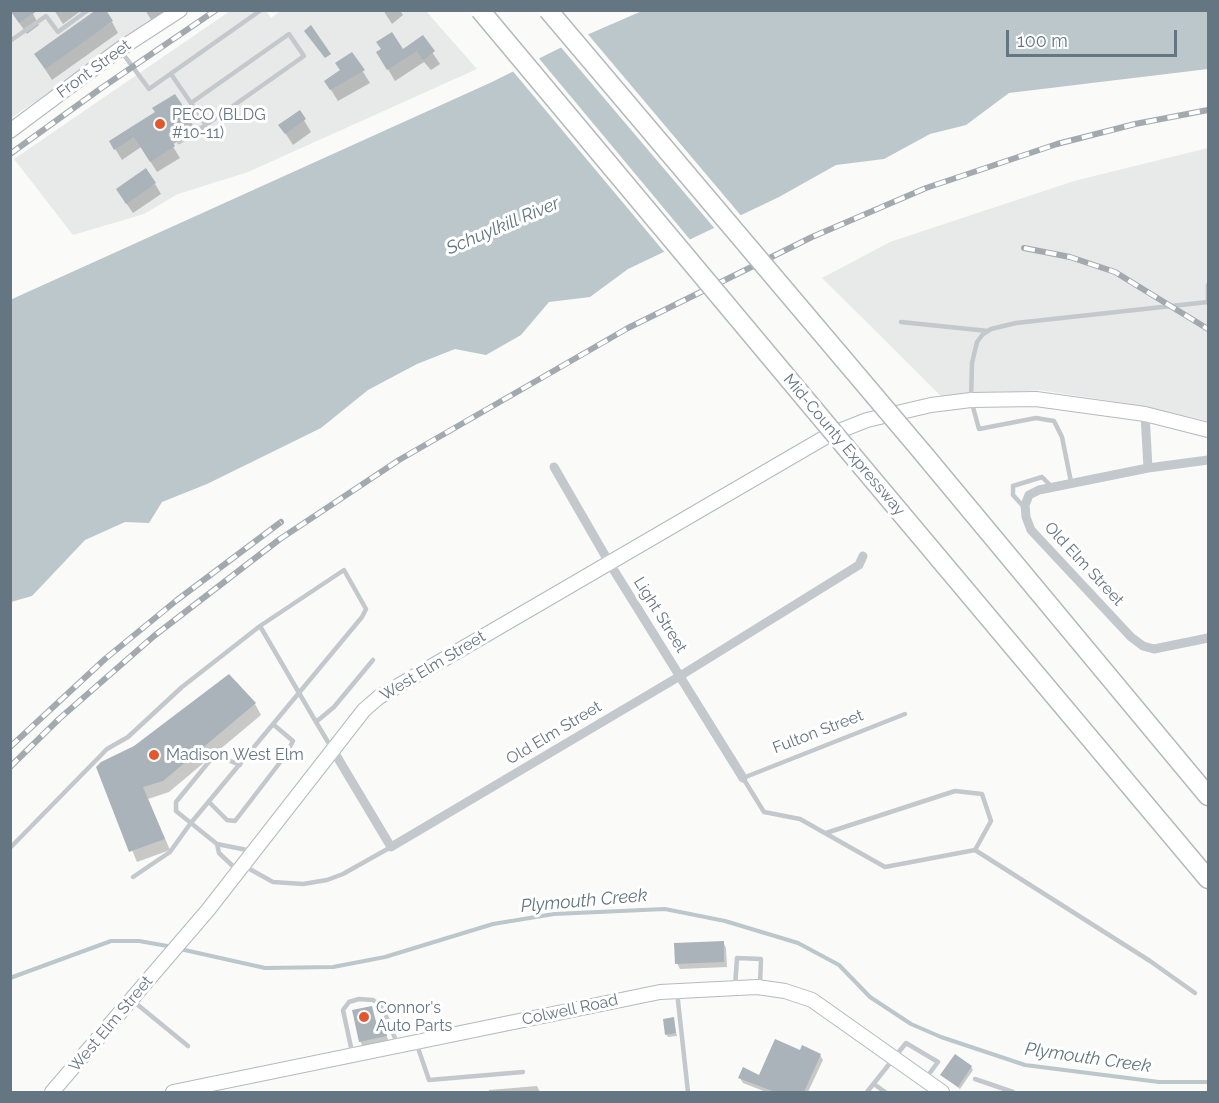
<!DOCTYPE html>
<style>
body{margin:0}
#map{position:relative;width:1219px;height:1103px;overflow:hidden;background:#fafaf8;font-family:Raleway,sans-serif}
canvas{display:block}
.frame{position:absolute;inset:0;border:12px solid #657683;pointer-events:none}
.scale{position:absolute;left:1006px;top:30px;width:171px;height:27px;box-sizing:border-box;border:3px solid #657683;border-top:0;padding-left:8px;font-size:18px;line-height:21px;white-space:nowrap;color:#657683;-webkit-text-stroke:4px #fff;paint-order:stroke}
</style>
<div id="map">
<canvas width="1219" height="1103"></canvas>
<div class="frame"></div>
<div class="scale">100 m</div>
</div>
<script>
const ctx = document.querySelector('canvas').getContext('2d');
ctx.lineJoin = 'round';
function paint(path, color) { ctx.fillStyle = color; ctx.fill(path, 'evenodd'); }
const poly = rows => new Path2D(rows.map(r => 'M' + r).join(''));
function trace(path, color, width, dash) { ctx.strokeStyle = color; ctx.lineWidth = width; ctx.lineCap = dash ? 'butt' : 'round'; ctx.setLineDash(dash || []); ctx.stroke(path); }
function drawText(font, color, halo, rows, align = 'center') {
  ctx.font = font + ' Raleway,sans-serif'; ctx.lineWidth = 6; ctx.setLineDash([]); ctx.textBaseline = 'middle'; ctx.strokeStyle = halo; ctx.fillStyle = color; for (const [text, x, y, turn = 0] of rows) {
    ctx.save(); ctx.translate(x, y); ctx.rotate((+turn || 0) * Math.PI / 180); ctx.textAlign = isNaN(turn) ? turn : align; if (halo) ctx.strokeText(text, 0, 0); ctx.fillText(text, 0, 0); ctx.restore();
  }
}
const built = poly([
 [282,10,426,11,477,69,248,172,178,194,144,214,73,235,14,159,230,11,266,11,271,18],
 [11,11,170,11,11,118],
 [1208,148,1208,421,1131,404,1039,390,944,399,822,278,890,242,1074,181]
]);
const water = poly([
 [642,11,1208,11,1208,69,1009,93,966,125,930,134,884,159,836,165,779,197,628,269,590,297,549,302,521,335,486,355,455,349,417,364,368,390,321,428,207,484,162,502,149,523,125,522,85,540,32,596,11,602,10,300,492,82,582,37]
]);
const pier = poly([
 [586,32,743,218,716,230,559,45],
 [537,56,692,242,666,254,511,69]
]);
const shadow = poly([
 [10,10,37,10,33,14,39,25,27,34],
 [54,10,82,10,63,24],
 [145,10,166,10,152,21],
 [383,10,400,10,403,15,392,24],
 [112,22,118,33,52,80,43,66],
 [422,37,440,64,431,70,424,62,395,81,385,64],
 [352,54,370,83,338,101,326,82,342,71],
 [175,96,196,130,172,145,180,158,157,172,141,147,122,160,111,142,157,113],
 [299,112,311,132,293,145,280,125],
 [155,184,161,194,133,213,124,200],
 [255,704,261,715,169,792,148,799,170,850,137,862,97,767],
 [723,942,726,948,727,967,680,969,677,963],
 [371,1008,378,1027,383,1026,389,1042,363,1047,360,1041],
 [673,1019,677,1036,668,1037,666,1034],
 [800,1052,820,1055,823,1060,808,1092,766,1092,743,1083,740,1078,760,1077],
 [971,1067,973,1070,960,1089,942,1075],
 [537,1086,540,1092,489,1092,489,1090]
]);
const stream = poly([
 [180,949,265,968,333,967,385,957,493,924,554,914,665,909,725,921,798,943,839,965,870,997,911,1024,941,1037,1025,1065,1159,1082,1208,1082],
 [10,978,111,941,139,941,173,947]
]);
const building = poly([
 [10,10,38,10,19,23],
 [96,10,106,10,113,21,45,69,34,54],
 [311,25,331,54,325,58,304,31],
 [392,32,403,49,423,35,435,51,423,60,417,51,387,70,376,52,381,49,376,42],
 [352,52,365,70,330,90,324,81,340,70,335,63],
 [175,94,191,118,167,134,175,146,150,162,134,137,114,150,109,141,155,112,152,108],
 [300,110,306,119,285,134,278,125],
 [146,168,156,183,126,204,116,189],
 [229,674,256,703,163,781,143,787,165,839,129,852,96,767,101,762,134,746],
 [724,941,724,962,675,964,674,943],
 [372,1006,377,1026,384,1024,387,1036,359,1042,352,1010],
 [674,1017,676,1033,665,1035,663,1019],
 [775,1039,800,1050,802,1045,821,1054,804,1092,775,1092,738,1078,743,1067,759,1075],
 [955,1054,972,1066,958,1087,940,1075]
]);
const lane = poly([
 [10,41,46,16,58,32,88,10],
 [121,51,149,89,261,10],
 [171,74,206,125,179,142],
 [191,103,289,34,304,56,206,125],
 [1208,303,1208,285],
 [901,322,988,331],
 [1071,482,1062,437,1054,421,1036,418,979,429,971,400,972,363,977,342,983,334,991,329,1016,323,1208,302],
 [1023,506,1013,495,1013,486,1042,477,1052,487],
 [260,626,316,722],
 [331,747,316,722,334,707,373,660],
 [240,765,223,758,212,758,176,802,176,811,217,844,252,851],
 [209,802,227,820,235,821,285,756,293,741,274,725],
 [826,833,955,791,982,794,991,821,975,850,885,867,800,819,764,812,743,778,905,714],
 [217,844,219,853,236,869],
 [10,848,107,749,128,737,182,687,260,626,344,570,366,609,362,617,190,824,170,852,133,877],
 [975,850,1150,961,1195,993],
 [246,867,273,882,303,884,327,880,343,874,391,847],
 [735,987,737,958,761,959,760,985],
 [677,992,688,1092],
 [133,1001,188,1046],
 [417,1045,429,1080,523,1072],
 [352,1052,343,1010,349,1002,359,999,373,1000,382,1006,397,1043],
 [975,1079,1013,1092],
 [874,1084,885,1092],
 [867,1092,906,1043,938,1062,926,1078]
]);
const street = poly([
 [1145,414,1148,468,1208,460],
 [554,467,610,564,743,778],
 [1148,468,1039,490,1029,495,1025,505,1026,517,1031,530,1131,637,1143,646,1154,649,1208,638],
 [333,750,391,847,680,676,859,565,863,556]
]);
const secondary = poly([
 [10,131,120,49,180,10],
 [52,1092,208,910,364,710,379,697,829,435,867,420,931,405,971,400,1036,399,1145,414,1208,430],
 [173,1092,660,992,757,987,785,991,812,1000,942,1092]
]);
const highway = poly([
 [922,452,1208,796],
 [863,468,1208,879]
]);
const rail = poly([
 [10,154,100,89,216,10],
 [1024,248,1070,257,1115,272,1208,329],
 [10,747,105,659,177,600,281,522],
 [10,767,59,719,154,636,280,539,399,460,628,328,812,237,926,188,1057,144,1135,124,1208,110]
]);
const highwayBridge = poly([
 [480,10,863,468],
 [548,10,922,452]
]);
const markers = [
 [160,124,6,"#e4572e"],
 [154,755,6,"#e4572e"],
 [364,1017,6,"#e4572e"]
];
const streetNames = [
 ["Front Street",94,69,-36],
 ["Mid-County Expressway",844,445,50],
 ["Old Elm Street",1084,564,47],
 ["Light Street",660,615,58],
 ["West Elm Street",433,666,-31],
 ["Fulton Street",818,732,-21],
 ["Old Elm Street",554,733,-31],
 ["Colwell Road",570,1010,-12],
 ["West Elm Street",111,1024,-50]
];
const poiNames = [
 ["PECO (BLDG",172,115],
 ["#10-11)",172,133],
 ["Madison West Elm",166,755],
 ["Connor's",376,1008],
 ["Auto Parts",376,1026]
];
const waterNames = [
 ["Schuylkill River",503,226,-23],
 ["Plymouth Creek",584,901,-5],
 ["Plymouth Creek",1088,1058,8]
];
paint(built, '#e8e9e9');
paint(water, '#bbc7cb');
paint(pier, '#fafaf8');
paint(shadow, '#0003');
trace(stream, '#bbc7cb', 4);
paint(building, '#aab3b9');
trace(secondary, '#b3babf', 16);
trace(highway, '#b4b9bd', 21);
trace(lane, '#c3c8cc', 4.5);
trace(street, '#c3c8cc', 9);
trace(secondary, '#fff', 14);
trace(highway, '#fff', 18);
trace(rail, '#a2aab0', 6);
trace(rail, '#fff', 4, [11]);
trace(highwayBridge, '#b4b9bd', 21, []);
trace(highwayBridge, '#fff', 18);
for (const [x, y, r, color] of markers) { const dot = new Path2D(); dot.arc(x, y, r, 0, 2 * Math.PI); ctx.fillStyle = color; ctx.fill(dot); trace(dot, '#fff', 2); }
drawText('16px', '#657683', '#fff', streetNames);
drawText('16px', '#657683', '#fff', poiNames, 'left');
drawText('italic 18px', '#60757c', '#fff', waterNames);
</script>
